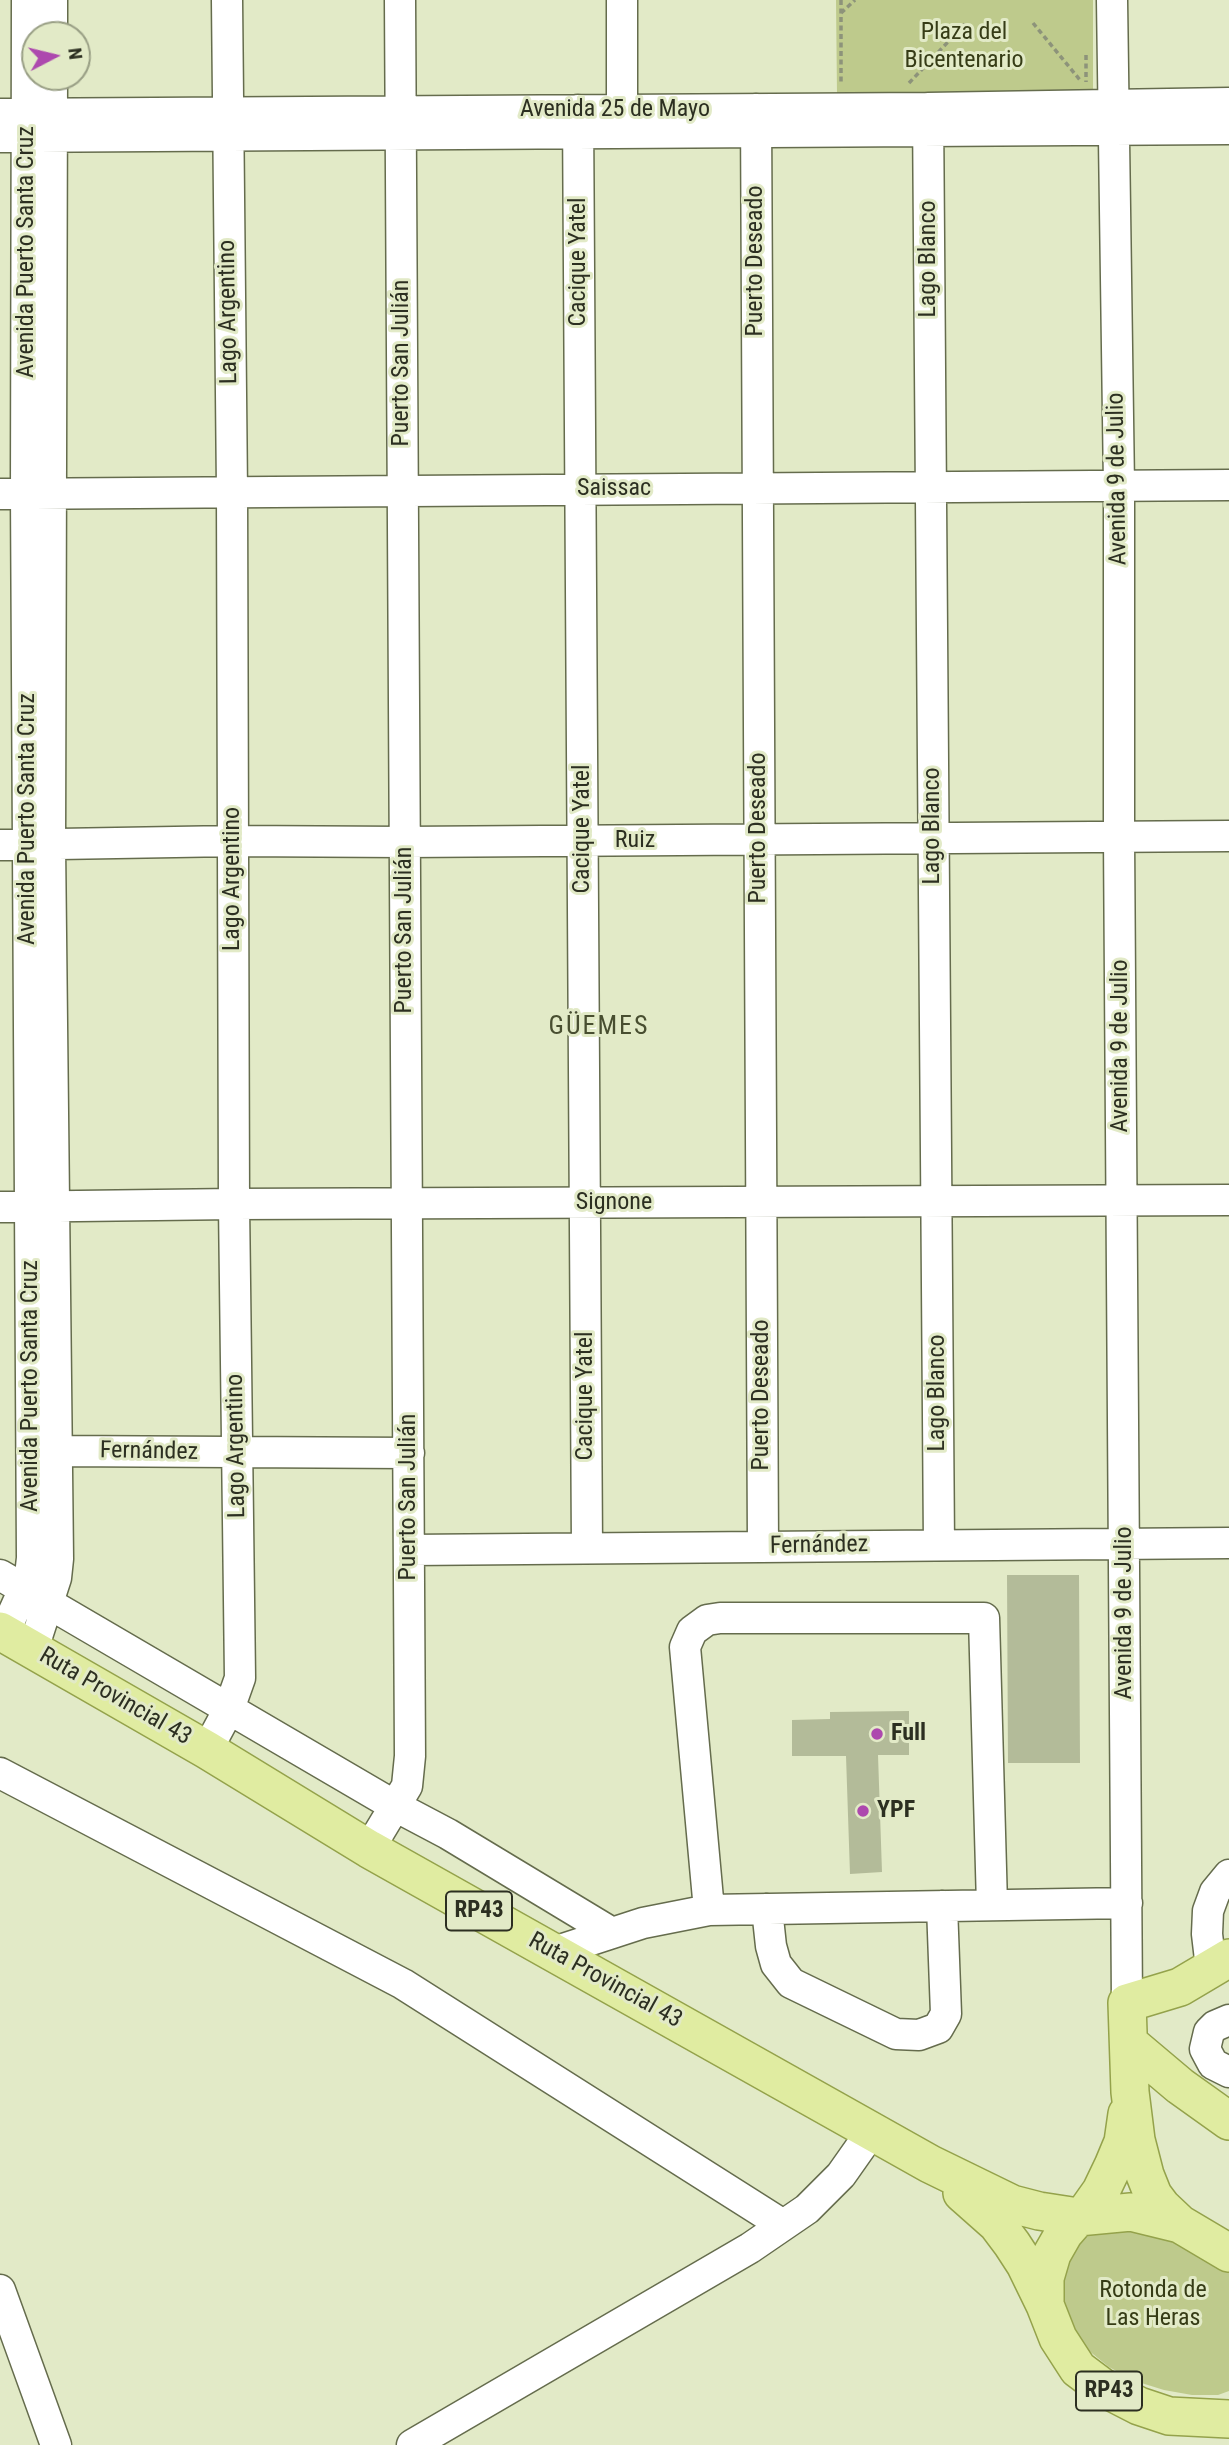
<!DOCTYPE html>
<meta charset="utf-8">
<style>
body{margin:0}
#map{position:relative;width:1229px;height:2445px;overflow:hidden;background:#e2eac7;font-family:"Roboto Condensed",sans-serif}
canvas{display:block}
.north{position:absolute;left:21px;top:21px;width:70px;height:70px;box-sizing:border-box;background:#e2eac7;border:2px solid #999f85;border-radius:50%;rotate:83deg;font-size:19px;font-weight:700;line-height:28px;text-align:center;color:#2c2f21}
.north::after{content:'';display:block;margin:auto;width:24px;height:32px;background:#ad49ae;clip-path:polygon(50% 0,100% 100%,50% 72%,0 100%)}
</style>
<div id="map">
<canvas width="1229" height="2445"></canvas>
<div class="north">N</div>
</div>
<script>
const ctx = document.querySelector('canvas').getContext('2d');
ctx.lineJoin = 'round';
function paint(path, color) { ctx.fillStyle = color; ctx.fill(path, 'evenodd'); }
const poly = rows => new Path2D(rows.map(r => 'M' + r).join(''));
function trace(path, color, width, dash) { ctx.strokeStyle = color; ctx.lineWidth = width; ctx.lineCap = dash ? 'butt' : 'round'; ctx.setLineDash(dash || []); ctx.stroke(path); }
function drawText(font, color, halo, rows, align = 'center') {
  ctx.font = font + ' "Roboto Condensed",sans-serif'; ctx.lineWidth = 6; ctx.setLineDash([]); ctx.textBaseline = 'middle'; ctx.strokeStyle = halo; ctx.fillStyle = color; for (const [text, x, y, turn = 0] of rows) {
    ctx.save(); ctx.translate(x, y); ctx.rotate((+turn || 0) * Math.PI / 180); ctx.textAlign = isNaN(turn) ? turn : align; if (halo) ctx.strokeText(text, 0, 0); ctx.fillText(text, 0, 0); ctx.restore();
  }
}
const green = poly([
 [836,0,1093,0,1093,93,837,94],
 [1126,2221,1229,2265,1229,2391,1218,2395,1192,2395,1164,2390,1135,2381,1109,2367,1088,2350,1070,2330,1056,2286,1078,2236]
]);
const building = poly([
 [1007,1575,1079,1575,1080,1763,1008,1763],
 [909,1711,909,1755,878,1755,882,1872,850,1874,846,1756,792,1756,792,1720,830,1719,830,1712]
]);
const path = poly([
 [841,0,841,84],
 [841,13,855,0],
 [1033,23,1080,80],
 [1086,55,1086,82],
 [909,83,966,23]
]);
const minor = poly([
 [622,0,622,110],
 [1112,0,1119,486,1119,837,1127,2003],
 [52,35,52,0],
 [928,108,939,1545],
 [756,109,763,1547],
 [578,110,587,1548],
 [0,114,928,108,1229,103],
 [0,137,1229,129],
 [0,494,1229,485],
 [0,845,233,841,405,842,1229,836],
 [0,1207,234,1204,1229,1200],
 [57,1451,409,1453],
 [409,1550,1229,1543],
 [0,1575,395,1806,448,1834,612,1933],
 [4,1633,30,1576,32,1558,26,494,27,0],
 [33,1649,56,1578,58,1559,50,845,52,77],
 [207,1750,229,1709,240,1678,234,1204,232,491,227,0],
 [0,1773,403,1984,783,2225],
 [369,1849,407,1786,410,1756,400,0],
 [767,1909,771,1946,776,1964,791,1983,896,2034,919,2035,938,2028,946,2014,942,1906],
 [709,1910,685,1647,692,1631,707,1620,720,1618,984,1618,992,1905],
 [554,1952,643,1923,709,1910,1127,1903],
 [1211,1968,1207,1934,1208,1911,1215,1892,1229,1875],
 [1229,2020,1215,2026,1209,2032,1205,2049,1213,2064,1229,2072],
 [0,2290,56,2445],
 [412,2445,750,2248,807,2209,841,2175,872,2131]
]);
const major = poly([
 [0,1631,207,1750,369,1849,930,2164,1012,2204,1039,2211,1078,2217],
 [1229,1958,1180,1987,1127,2003,1130,2092,1136,2140,1145,2175,1153,2195,1162,2207,1180,2224,1229,2253],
 [1129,2043,1180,2086,1229,2121],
 [962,2193,997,2224,1012,2244,1025,2264,1045,2305,1058,2338,1078,2369,1102,2387,1139,2406,1169,2416,1229,2419],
 [1084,2215,1101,2191,1113,2166,1123,2142,1127,2114],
 [1045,2305,1045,2278,1052,2254,1064,2233,1078,2217,1131,2212,1180,2224]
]);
const markers = [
 [877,1734,7,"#ad49ae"],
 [863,1811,7,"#ad49ae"]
];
const shields = [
 [479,1911,66],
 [1109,2391,66]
];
const shieldNames = [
 ["RP43",479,1911],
 ["RP43",1109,2391]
];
const parkNames = [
 ["Plaza del",964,33],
 ["Bicentenario",964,61],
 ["Rotonda de",1153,2291],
 ["Las Heras",1153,2319]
];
const streetNames = [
 ["Avenida 25 de Mayo",615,110],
 ["Avenida Puerto Santa Cruz",27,252,-90],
 ["Lago Blanco",929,259,-90],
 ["Puerto Deseado",756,261,-90],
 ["Cacique Yatel",579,262,-90],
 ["Lago Argentino",229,312,-91],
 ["Puerto San Julián",402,363,-90],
 ["Avenida 9 de Julio",1118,479,-91],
 ["Saissac",614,489],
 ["Avenida Puerto Santa Cruz",28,819,-90],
 ["Lago Blanco",933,826,-90],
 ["Puerto Deseado",759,828,-90],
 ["Cacique Yatel",583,829,-90],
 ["Ruiz",635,841],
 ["Lago Argentino",233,879,-90],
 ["Puerto San Julián",405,930,-90],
 ["Avenida 9 de Julio",1121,1046,-90],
 ["Signone",614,1203],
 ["Avenida Puerto Santa Cruz",31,1386,-90],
 ["Lago Blanco",938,1393,-90],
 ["Puerto Deseado",762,1395,-90],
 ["Cacique Yatel",586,1396,-90],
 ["Lago Argentino",237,1446,-91],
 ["Fernández",149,1452,1],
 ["Puerto San Julián",409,1497,-90],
 ["Fernández",819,1546,-1],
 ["Avenida 9 de Julio",1125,1613,-90],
 ["Ruta Provincial 43",115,1697,30],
 ["Ruta Provincial 43",605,1981,29]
];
const poiNames = [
 ["Full",891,1734],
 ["YPF",877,1811]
];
const neighbourhoodNames = [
 ["GÜEMES",599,1027]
];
paint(green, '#beca8c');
paint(building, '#b3bb99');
trace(minor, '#656c4d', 33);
trace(major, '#94a24b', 40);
trace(path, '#8d937a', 3.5, [5, 3.5]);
trace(minor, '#fff', 30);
trace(major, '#e0eca1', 37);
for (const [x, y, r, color] of markers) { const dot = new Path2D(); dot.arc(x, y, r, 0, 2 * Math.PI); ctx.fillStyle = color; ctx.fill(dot); trace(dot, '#e2eac7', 2.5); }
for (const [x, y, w] of shields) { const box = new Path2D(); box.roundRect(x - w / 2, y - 19.5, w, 39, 5); ctx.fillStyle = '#e2eac7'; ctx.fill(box); trace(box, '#2c2f21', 2); }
drawText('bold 23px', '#2c2f21', null, shieldNames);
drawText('24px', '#363c16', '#e2eac7', parkNames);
drawText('24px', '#2c2f21', '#e2eac7', streetNames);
drawText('bold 24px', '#2c2f21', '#e2eac7', poiNames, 'left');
ctx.letterSpacing = '2px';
drawText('26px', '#484e30', '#e2eac7', neighbourhoodNames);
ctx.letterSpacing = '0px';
</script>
